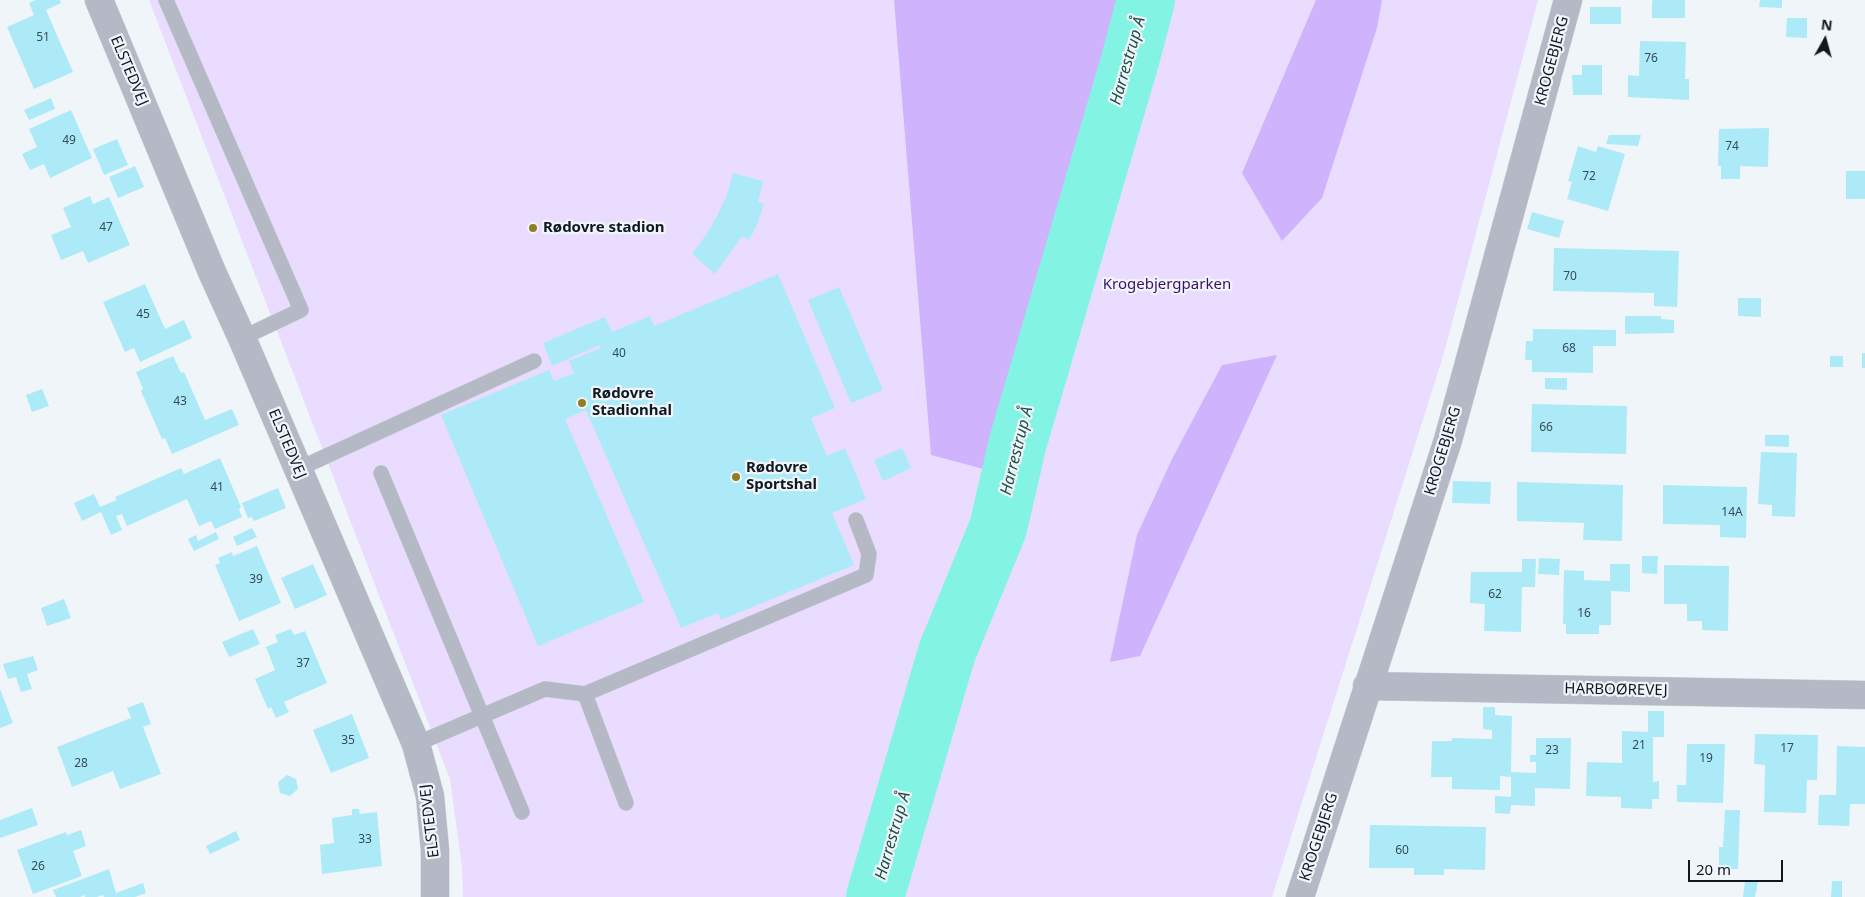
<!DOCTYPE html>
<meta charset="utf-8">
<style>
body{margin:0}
#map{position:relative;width:1865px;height:897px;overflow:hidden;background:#f0f5fa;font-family:"Noto Sans",sans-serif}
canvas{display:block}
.north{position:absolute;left:1800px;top:15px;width:50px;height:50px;-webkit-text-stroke:4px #f0f5fa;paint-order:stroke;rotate:7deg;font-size:14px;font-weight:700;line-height:20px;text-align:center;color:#0f1820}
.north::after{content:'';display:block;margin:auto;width:18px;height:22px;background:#0f1820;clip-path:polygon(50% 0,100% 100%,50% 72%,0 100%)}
.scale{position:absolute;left:1688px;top:860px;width:95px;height:22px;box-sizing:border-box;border:2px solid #0f1820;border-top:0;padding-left:6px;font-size:15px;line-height:18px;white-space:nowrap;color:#0f1820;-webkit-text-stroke:4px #f0f5fa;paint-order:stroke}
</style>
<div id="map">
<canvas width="1865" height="897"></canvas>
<div class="north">N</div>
<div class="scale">20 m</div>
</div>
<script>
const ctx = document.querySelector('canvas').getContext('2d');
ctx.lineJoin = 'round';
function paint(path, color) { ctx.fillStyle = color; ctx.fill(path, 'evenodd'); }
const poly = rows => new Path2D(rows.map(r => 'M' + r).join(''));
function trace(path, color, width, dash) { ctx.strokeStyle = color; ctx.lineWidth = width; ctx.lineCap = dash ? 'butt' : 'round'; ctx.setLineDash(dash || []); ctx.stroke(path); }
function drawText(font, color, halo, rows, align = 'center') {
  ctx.font = font + ' "Noto Sans",sans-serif'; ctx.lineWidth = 4.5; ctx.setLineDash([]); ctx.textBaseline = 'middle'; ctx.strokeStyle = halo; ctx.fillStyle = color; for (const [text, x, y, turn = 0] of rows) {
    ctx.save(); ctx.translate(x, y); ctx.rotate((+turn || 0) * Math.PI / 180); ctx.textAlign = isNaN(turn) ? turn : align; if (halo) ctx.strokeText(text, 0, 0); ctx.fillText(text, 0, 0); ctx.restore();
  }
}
const green = poly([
 [149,0,1538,0,1444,353,1272,897,463,897,462,867,450,779]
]);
const forest = poly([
 [894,0,1125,0,995,472,931,455],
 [1316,0,1382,0,1377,28,1322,198,1282,241,1242,173],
 [1277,355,1140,656,1110,662,1137,535,1172,459,1222,365]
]);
const river = poly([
 [875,897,947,652,998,528,1018,442,1131,57,1146,0]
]);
const building = poly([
 [36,0,60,0,61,3,46,10,73,72,34,89,7,27,34,15,29,3],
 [1654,0,1685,0,1685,18,1652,18,1652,1],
 [1760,0,1782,0,1782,8,1759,7],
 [1590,7,1621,7,1621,24,1590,24],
 [1787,18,1807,18,1807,38,1786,37],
 [1640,41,1686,42,1685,79,1689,79,1689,100,1628,97,1628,75,1639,76],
 [1582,65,1602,65,1602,95,1573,95,1572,75,1582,75],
 [51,98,55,109,29,120,24,110],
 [71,110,92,158,50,178,44,164,30,170,22,154,37,147,29,129],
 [1769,128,1768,167,1740,166,1740,179,1721,179,1721,166,1718,166,1719,129],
 [1609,135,1641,135,1638,146,1606,144],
 [117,139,128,165,104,175,93,149],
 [1578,146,1596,152,1598,146,1625,154,1608,211,1567,199,1572,182,1568,181],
 [135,166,144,187,118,198,109,177],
 [1846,171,1865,171,1865,199,1846,199],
 [733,173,763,181,758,202,764,204,756,227,749,240,742,236,715,274,692,254,706,235,717,216,727,195],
 [90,196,93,204,109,197,130,245,88,263,83,251,61,260,51,235,71,227,63,208],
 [1532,212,1564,221,1559,238,1527,229],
 [1554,248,1679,251,1677,307,1654,306,1654,293,1553,291],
 [778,274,835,408,811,418,827,456,845,448,866,499,832,513,854,565,721,620,718,613,681,628,586,410,565,419,644,602,538,646,441,415,549,370,554,381,574,373,569,361,601,348,600,345,552,366,543,343,605,317,612,332,650,316,654,326],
 [145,284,165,329,184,320,192,338,140,362,134,348,125,352,103,302],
 [839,287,883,390,851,403,808,300],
 [1738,298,1761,298,1761,317,1738,316],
 [1625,316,1661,316,1661,319,1674,320,1674,333,1625,334],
 [1533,329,1616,330,1616,346,1593,346,1593,373,1532,372,1532,360,1525,360,1526,341,1533,341],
 [1862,353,1865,353,1865,368,1862,368],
 [173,356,181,373,184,372,205,420,232,409,239,425,172,454,165,438,162,439,141,391,143,389,136,372],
 [1830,356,1843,356,1843,367,1830,367],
 [1545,378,1567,378,1567,390,1545,389],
 [42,389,49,406,32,412,26,395],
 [1532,404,1627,406,1626,454,1531,452],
 [1765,435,1789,435,1789,447,1765,446],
 [902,448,911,468,883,481,874,460],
 [1761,452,1797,453,1795,517,1772,516,1772,505,1758,504],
 [220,458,241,507,239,509,242,517,215,529,211,521,199,526,187,499,127,526,122,514,116,516,122,530,111,535,101,512,82,521,74,503,94,494,100,507,117,500,115,497,181,468,184,474],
 [1453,481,1491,482,1490,504,1452,503],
 [1517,482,1623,485,1622,541,1583,540,1584,523,1517,521],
 [1663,485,1747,487,1746,538,1720,537,1720,525,1663,524],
 [278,488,286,508,254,521,252,517,248,518,242,503],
 [252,528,257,537,237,546,233,537],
 [216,532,219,539,194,551,188,539,196,535,198,541],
 [257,546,281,603,239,621,215,565,220,563,218,558,232,552,233,556],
 [1642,556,1658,556,1657,574,1642,573],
 [1539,558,1560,559,1559,575,1538,574],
 [1522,559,1536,559,1535,587,1522,587,1521,632,1484,631,1485,604,1470,603,1471,572,1522,572],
 [313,564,327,595,295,609,281,578],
 [1610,564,1630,564,1630,592,1611,591,1611,625,1599,625,1599,634,1566,634,1566,624,1563,624,1564,570,1584,571,1584,580,1610,581],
 [1664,565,1729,566,1728,631,1702,630,1702,621,1687,621,1687,604,1664,604],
 [64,599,71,618,47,626,41,608],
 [253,629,260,644,229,657,222,642],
 [291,629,294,635,305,631,327,683,284,702,289,712,276,718,271,707,268,709,255,679,275,670,266,647,278,642,275,635],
 [33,656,38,670,27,674,32,689,21,692,16,677,8,679,3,664],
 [0,689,13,723,0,728],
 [143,702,151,724,143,727,161,774,120,789,113,771,72,787,57,747,131,718,127,708],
 [1483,707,1495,707,1495,715,1512,716,1511,772,1536,773,1536,762,1530,762,1530,755,1536,755,1536,738,1571,738,1570,789,1535,788,1535,806,1511,805,1510,814,1495,813,1495,796,1511,797,1511,777,1500,776,1500,790,1452,789,1452,777,1431,777,1432,741,1452,741,1452,738,1492,739,1492,730,1483,729],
 [1648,711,1664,711,1664,737,1653,737,1653,782,1659,781,1659,799,1652,799,1652,809,1621,808,1621,797,1586,796,1587,762,1622,763,1622,731,1648,732],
 [352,714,369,758,331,773,313,730],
 [1755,734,1818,735,1817,780,1807,780,1806,813,1764,812,1765,765,1754,764],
 [1687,744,1725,744,1723,803,1677,802,1677,785,1686,785],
 [1837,746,1865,747,1865,804,1850,804,1849,826,1818,825,1819,795,1836,795],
 [287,775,296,779,298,789,290,796,280,793,278,782],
 [32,808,38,825,0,838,0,820],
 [352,809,359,809,360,814,377,812,382,866,322,874,320,845,334,843,332,818,352,815],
 [1725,810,1740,810,1738,869,1719,869,1719,847,1723,847],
 [1370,825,1486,827,1485,870,1444,869,1444,875,1414,875,1414,868,1369,868],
 [81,830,86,846,73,851,82,876,33,894,17,850,66,832,67,835],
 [236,831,240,840,210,854,206,846],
 [109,869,116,893,143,883,146,893,135,897,104,897,103,895,97,897,85,897,85,895,80,897,56,897,53,890],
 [1745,881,1758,882,1755,897,1743,897],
 [1832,881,1842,881,1842,897,1831,897]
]);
const service = poly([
 [166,0,301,310,242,338],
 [298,469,534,361],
 [381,473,522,812],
 [585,694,626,803],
 [416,744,545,689,585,694,866,575,869,554,856,520]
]);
const minor = poly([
 [99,0,212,272,242,338,416,744,430,796,435,850,435,897],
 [1367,686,1865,695],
 [1300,897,1448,440,1568,0]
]);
const markers = [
 [533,228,5,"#937d24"],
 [582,403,5,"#937d24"],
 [736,477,5,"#937d24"]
];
const numberNames = [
 ["51",43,38],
 ["76",1651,59],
 ["49",69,141],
 ["74",1732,147],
 ["72",1589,177],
 ["47",106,228],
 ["70",1570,277],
 ["45",143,315],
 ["68",1569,349],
 ["40",619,354],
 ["43",180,402],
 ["66",1546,428],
 ["41",217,488],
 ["14A",1732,513],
 ["39",256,580],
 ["62",1495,595],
 ["16",1584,614],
 ["37",303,664],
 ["35",348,741],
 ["21",1639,746],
 ["17",1787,749],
 ["23",1552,751],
 ["19",1706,759],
 ["28",81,764],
 ["33",365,840],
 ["60",1402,851],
 ["26",38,867]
];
const streetNames = [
 ["KROGEBJERG",1552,61,-75],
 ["ELSTEDVEJ",129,71,67],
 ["ELSTEDVEJ",287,444,67],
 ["KROGEBJERG",1443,451,-73],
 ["HARBOØREVEJ",1616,690,1],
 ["ELSTEDVEJ",430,821,-97],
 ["KROGEBJERG",1319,837,-72]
];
const poiNames = [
 ["Rødovre stadion",543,228],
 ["Rødovre",592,394],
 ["Stadionhal",592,411],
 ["Rødovre",746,468],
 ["Sportshal",746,485]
];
const parkNames = [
 ["Krogebjergparken",1167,285]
];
const waterNames = [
 ["Harrestrup Å",1128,61,-74],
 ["Harrestrup Å",1017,451,-76],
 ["Harrestrup Å",893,836,-74]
];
paint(green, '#e9dcff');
paint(forest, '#d0b3fd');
trace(river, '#83f4e4', 58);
paint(building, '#adeaf8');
trace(service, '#ccd2d7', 16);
trace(minor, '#ccd2d7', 29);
trace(service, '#b5b9c6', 15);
trace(minor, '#b5b9c6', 28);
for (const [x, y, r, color] of markers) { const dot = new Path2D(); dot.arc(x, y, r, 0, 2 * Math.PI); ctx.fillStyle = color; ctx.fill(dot); trace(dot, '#f0f5fa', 2); }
drawText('12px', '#364c56', null, numberNames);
drawText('15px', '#0f1820', '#f0f5fa', streetNames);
drawText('bold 15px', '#0f1820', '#f0f5fa', poiNames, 'left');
drawText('15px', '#3c0f64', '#f0f5fa', parkNames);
drawText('italic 16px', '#1d4f49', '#f0f5fa', waterNames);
</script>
